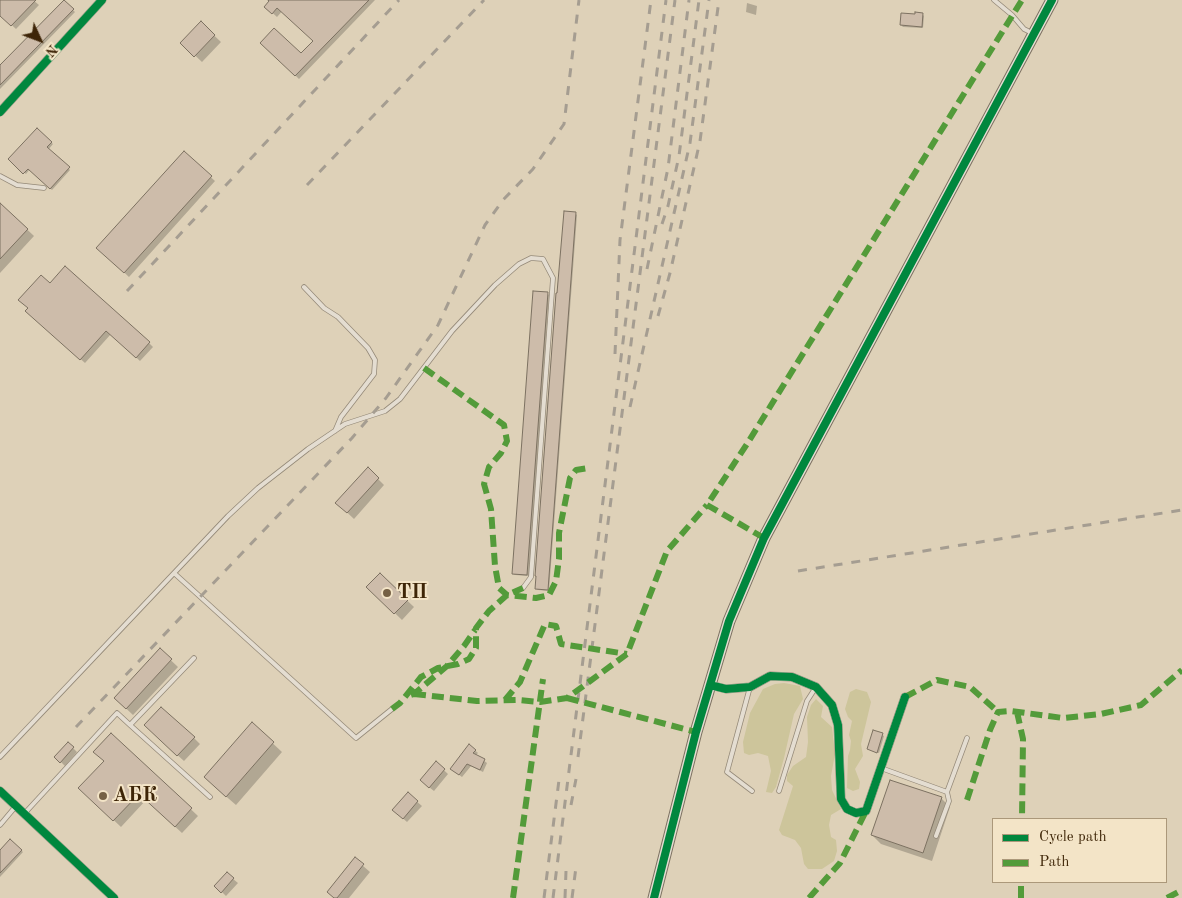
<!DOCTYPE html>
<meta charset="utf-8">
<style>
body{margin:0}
#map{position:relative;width:1182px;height:898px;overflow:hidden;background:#ded1b8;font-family:"Old Standard TT",serif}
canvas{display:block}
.legend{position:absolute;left:992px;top:818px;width:175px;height:65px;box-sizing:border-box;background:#f3e4c7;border:1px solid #ab987a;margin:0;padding:6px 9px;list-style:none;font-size:15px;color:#3e2507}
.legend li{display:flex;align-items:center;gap:10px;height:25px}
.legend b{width:25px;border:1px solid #ab987a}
.north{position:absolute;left:15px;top:15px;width:50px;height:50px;-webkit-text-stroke:4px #f3e4c7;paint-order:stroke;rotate:133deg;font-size:14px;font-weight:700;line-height:20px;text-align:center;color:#3e2507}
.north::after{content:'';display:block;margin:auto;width:18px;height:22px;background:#3e2507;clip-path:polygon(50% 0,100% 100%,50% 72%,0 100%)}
</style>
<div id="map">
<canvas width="1182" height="898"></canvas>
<ul class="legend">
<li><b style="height:6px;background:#00873e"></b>Cycle path</li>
<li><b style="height:6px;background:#539b3a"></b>Path</li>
</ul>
<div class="north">N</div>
</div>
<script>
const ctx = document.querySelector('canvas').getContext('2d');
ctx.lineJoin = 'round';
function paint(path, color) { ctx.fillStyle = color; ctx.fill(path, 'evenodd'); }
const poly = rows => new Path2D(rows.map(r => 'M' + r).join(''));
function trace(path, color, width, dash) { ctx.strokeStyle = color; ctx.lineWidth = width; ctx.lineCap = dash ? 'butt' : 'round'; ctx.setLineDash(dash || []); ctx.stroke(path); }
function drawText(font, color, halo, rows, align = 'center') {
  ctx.font = font + ' "Old Standard TT",serif'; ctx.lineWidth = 4; ctx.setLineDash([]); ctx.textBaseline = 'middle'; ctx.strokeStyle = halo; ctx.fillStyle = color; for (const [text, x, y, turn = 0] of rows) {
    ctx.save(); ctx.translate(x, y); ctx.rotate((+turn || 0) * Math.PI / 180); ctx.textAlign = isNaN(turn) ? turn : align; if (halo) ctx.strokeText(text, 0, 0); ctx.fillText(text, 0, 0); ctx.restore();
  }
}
const green = poly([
 [784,683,800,686,803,699,794,714,784,758,776,787,772,793,766,792,771,771,768,756,758,753,749,755,744,753,743,742,750,713,763,689,775,684],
 [856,689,867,692,871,702,861,744,863,756,855,769,860,782,859,789,853,791,847,788,848,756,850,750,851,741,849,735,852,721,848,717,845,709,850,692],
 [816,699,823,706,821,717,832,727,835,754,831,776,832,790,841,809,831,815,829,825,831,837,836,840,837,851,834,861,822,869,808,869,804,864,801,848,795,840,782,835,779,830,793,786,787,781,787,775,793,766,806,757,808,742,807,717,811,705]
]);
const shadow = poly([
 [0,0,33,0,39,5,16,29,0,14],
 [272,0,292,0,277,17,266,7],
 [306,0,375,0,299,79,262,43,301,55,314,41],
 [64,1,75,12,0,89,0,67],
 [747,3,757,6,756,15,746,12],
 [922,14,924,16,923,28,903,27,901,25],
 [201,23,221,42,202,62,182,43],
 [37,130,53,144,48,150,70,170,52,190,30,169,26,174,9,159],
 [184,153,215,181,129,277,98,248],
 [0,204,34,236,0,273],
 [576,214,577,215,549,591,538,590,536,588],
 [50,284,149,343,153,347,140,361,111,334,85,363,31,315],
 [548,294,549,295,529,576,515,575,513,574],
 [368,469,384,485,354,519,337,503],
 [380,575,414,607,402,620,368,587],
 [160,650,178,667,133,715,115,698],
 [252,724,282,752,236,805,214,786],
 [874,731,884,736,879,753,868,749],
 [152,732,194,738,200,744,184,761],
 [111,734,198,816,182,833,146,800,121,827,87,795,105,761],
 [68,743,77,752,65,766,56,757],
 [469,745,478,753,476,755,487,763,483,772,471,766,462,777,455,772],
 [436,763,448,774,434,791,425,784],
 [408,794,422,806,407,822,398,814],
 [941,798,950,807,932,861,881,844,872,835],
 [10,841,23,852,0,877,0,851],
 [355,859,370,872,349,898,334,898],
 [227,874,238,883,226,896,216,886]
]);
const building = poly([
 [0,0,36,0,11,26,0,16,0,0],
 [64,0,74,9,0,85,0,65,64,0],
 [268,0,369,0,295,76,260,43,274,28,301,53,313,41,277,8,272,14,264,7,269,1,268,0],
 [915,12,923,13,922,27,900,25,901,13,915,14,915,12],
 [201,21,215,35,194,57,180,43,201,21],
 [37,128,52,142,47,147,70,167,50,189,28,169,23,174,8,159,37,128],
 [184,151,212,176,124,273,96,248,184,151],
 [0,203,28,229,0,259,0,203],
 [564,211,576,212,548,590,535,589,536,576,535,576,556,293,557,293,564,211],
 [65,266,150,342,136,358,106,331,80,360,25,311,28,308,18,300,41,275,50,283,65,266],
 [533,291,548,292,527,575,512,574,533,291],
 [368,467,379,478,347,513,335,503,368,467],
 [380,573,408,600,394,614,366,587,380,573],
 [160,648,172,659,126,709,114,698,160,648],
 [161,707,195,737,177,756,144,725,161,707],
 [252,722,274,742,226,797,204,777,252,722],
 [873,730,883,733,877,753,867,749,873,730],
 [111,733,192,808,175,827,139,794,113,821,78,788,104,761,93,752,111,733],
 [68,742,74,747,60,763,54,757,68,742],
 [469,744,476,750,473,753,485,759,480,770,467,764,459,775,450,769,469,744],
 [436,761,445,769,429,788,420,780,436,761],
 [890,780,942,797,923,853,871,835,890,780],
 [408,792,418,801,403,819,392,810,408,792],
 [10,839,22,850,0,873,0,850,10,839],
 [355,857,364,864,337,898,334,898,327,892,355,857],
 [227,872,234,878,221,893,214,886,227,872]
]);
const lane = poly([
 [994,0,1012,15,1024,29,1032,33],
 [0,176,17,185,44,188],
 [304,287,324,308,338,317,368,348,375,360,374,374,341,417,335,431],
 [174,573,356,738,392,709],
 [750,687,727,772,752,791],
 [130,725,210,797],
 [0,757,228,516,258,488,308,449,345,424,385,411,400,399,452,331,495,285,519,264,531,258,543,259,553,278,531,577,523,588],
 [881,768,947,792,949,801,936,836],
 [779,791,807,701,816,687],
 [947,792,967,738],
 [24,814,117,713,130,725,194,658],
 [0,825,16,806]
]);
const street = poly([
 [0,112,102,0],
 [710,685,726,689,750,687,770,676,792,677,816,687,832,705,838,725,841,799,847,809,856,813,866,811,905,697],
 [0,791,114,898]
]);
const secondary = poly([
 [654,898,696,732,729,621,764,538,1052,0]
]);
const rail = poly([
 [307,185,484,0],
 [662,224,668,206,679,156,699,0],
 [647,269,668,168,689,0],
 [127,291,399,0],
 [658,316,670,273,700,141,719,0],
 [615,354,620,240,651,0],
 [630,407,690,143,709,0],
 [798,571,1182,510],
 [76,727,352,438,386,398,438,325,485,225,503,200,533,169,564,124,579,0],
 [578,757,675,0],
 [571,805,576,779],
 [544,898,559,780],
 [553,898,666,0],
 [565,898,566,871],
 [572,898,576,867]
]);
const quiet = poly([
 [424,368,504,425,507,441,501,453,489,467,484,484,491,509,495,566,499,588,507,595,536,598,549,595,556,581,559,559,559,533,570,478,576,470,588,468],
 [764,538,707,505,747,444,1022,0],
 [414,694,477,701,518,700,540,702,567,698,627,654,667,551,707,505],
 [411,695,414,694,447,666,464,646,475,630],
 [905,697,937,680,970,687,998,712],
 [567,698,696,732],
 [505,700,520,682,545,624,556,626,561,644,627,654],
 [392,709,400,703,421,677,438,668,458,664,469,659,476,648,476,628,489,611,507,595,523,588],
 [1017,712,1023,739,1022,819],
 [967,800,990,730,998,712,1011,711,1063,718,1101,714,1141,705,1182,670],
 [513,898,543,679],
 [809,898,840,863,866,811],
 [1021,898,1021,882],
 [1167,898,1182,890]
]);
const cycleway = poly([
 [0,112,102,0],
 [710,685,726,689,750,687,770,676,792,677,816,687,832,705,838,725,841,799,847,809,856,813,866,811,905,697],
 [0,791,114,898],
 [654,898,696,732,729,621,764,538,1052,0]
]);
const markers = [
 [387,593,5,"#766145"],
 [103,796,5,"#766145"]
];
const poiNames = [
 ["ТП",397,593],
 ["АБК",113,796]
];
paint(green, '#cdc59b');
paint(shadow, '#0003');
paint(building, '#cdbcaa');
trace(building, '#7c7161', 1);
trace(lane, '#948978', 5.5);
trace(street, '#948978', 9);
trace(secondary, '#7c7161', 13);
trace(lane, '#e4ddd1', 4);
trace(street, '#e4ddd1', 8);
trace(secondary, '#e4ddd1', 11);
trace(rail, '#a59d91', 3, [9, 9]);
trace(quiet, '#539b3a', 6, [12, 6]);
trace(cycleway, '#00873e', 8);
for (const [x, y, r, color] of markers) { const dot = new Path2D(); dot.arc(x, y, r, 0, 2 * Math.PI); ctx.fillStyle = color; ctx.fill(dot); trace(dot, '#f3e4c7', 2); }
drawText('bold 20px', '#3e2507', '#f3e4c7', poiNames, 'left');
</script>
